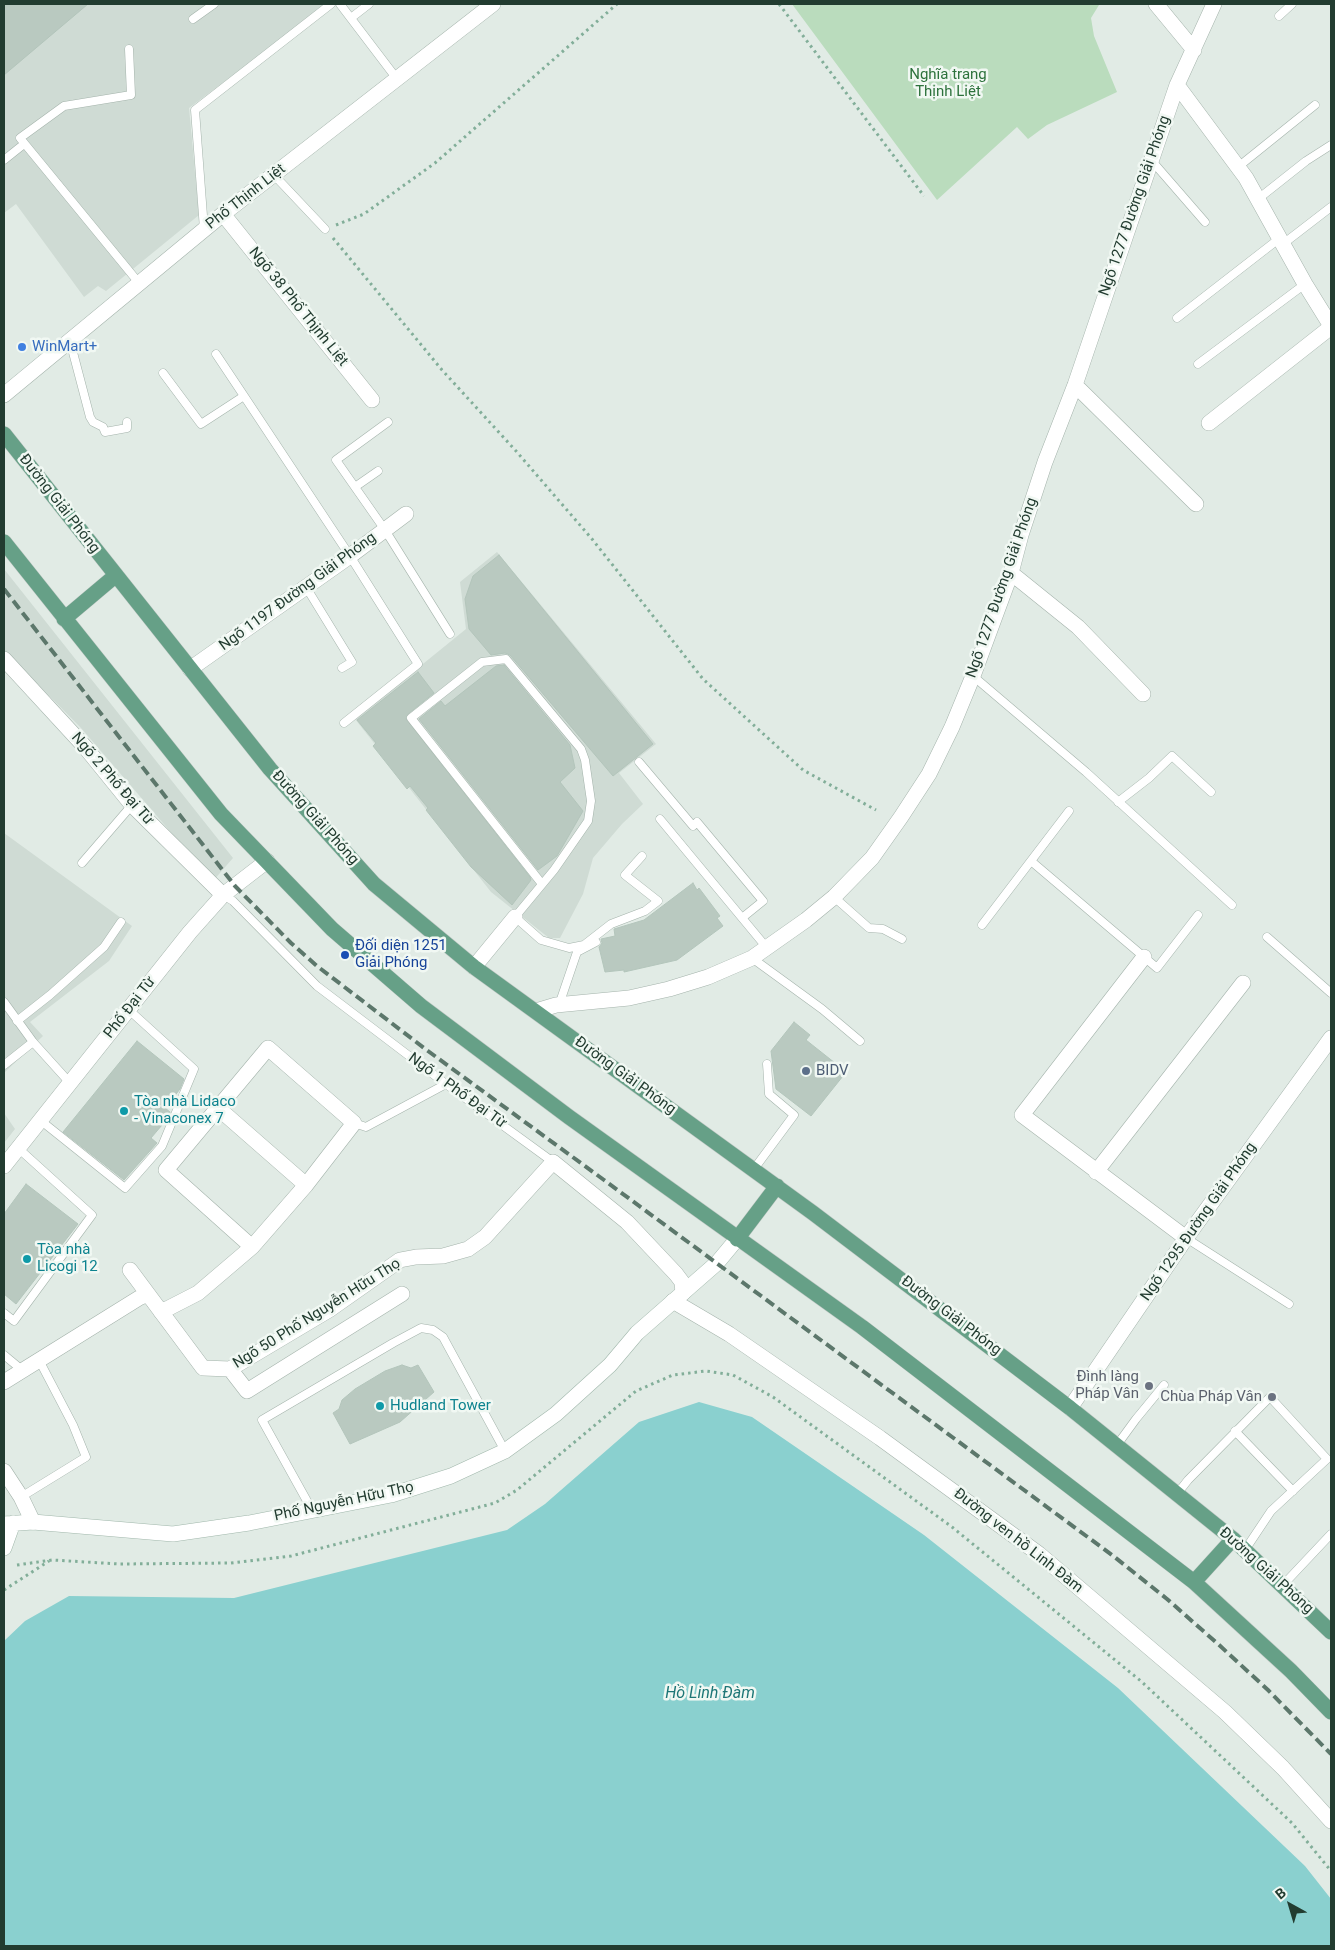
<!DOCTYPE html>
<meta charset="utf-8">
<style>
body{margin:0}
#map{position:relative;width:1335px;height:1950px;overflow:hidden;background:#e1ebe5;font-family:Roboto,sans-serif}
canvas{display:block}
.frame{position:absolute;inset:0;border:5px solid #223c30;pointer-events:none}
.north{position:absolute;left:1265px;top:1880px;width:50px;height:50px;-webkit-text-stroke:4px #f1f8f3;paint-order:stroke;rotate:321deg;font-size:14px;font-weight:700;line-height:20px;text-align:center;color:#223c30}
.north::after{content:'';display:block;margin:auto;width:18px;height:22px;background:#223c30;clip-path:polygon(50% 0,100% 100%,50% 72%,0 100%)}
</style>
<div id="map">
<canvas width="1335" height="1950"></canvas>
<div class="frame"></div>
<div class="north">B</div>
</div>
<script>
const ctx = document.querySelector('canvas').getContext('2d');
ctx.lineJoin = 'round';
function paint(path, color) { ctx.fillStyle = color; ctx.fill(path, 'evenodd'); }
const poly = rows => new Path2D(rows.map(r => 'M' + r).join(''));
function trace(path, color, width, dash) { ctx.strokeStyle = color; ctx.lineWidth = width; ctx.lineCap = dash ? 'butt' : 'round'; ctx.setLineDash(dash || []); ctx.stroke(path); }
function drawText(font, color, halo, rows, align = 'center') {
  ctx.font = font + ' Roboto,sans-serif'; ctx.lineWidth = 5; ctx.setLineDash([]); ctx.textBaseline = 'middle'; ctx.strokeStyle = halo; ctx.fillStyle = color; for (const [text, x, y, turn = 0] of rows) {
    ctx.save(); ctx.translate(x, y); ctx.rotate((+turn || 0) * Math.PI / 180); ctx.textAlign = isNaN(turn) ? turn : align; if (halo) ctx.strokeText(text, 0, 0); ctx.fillText(text, 0, 0); ctx.restore();
  }
}
const built = poly([
 [4,4,328,4,189,108,199,215,106,291,98,286,84,297,16,204,4,213],
 [497,552,656,744,619,773,643,804,622,824,593,858,583,894,560,938,549,938,491,892,355,719,466,629,460,582],
 [4,569,233,858,213,881,81,728,4,650],
 [4,833,132,926,109,961,30,1022,43,1036,4,1073],
 [4,1113,15,1129,4,1143]
]);
const green = poly([
 [792,4,1102,4,1099,5,1091,18,1094,36,1117,92,1047,125,1028,139,1017,127,937,200]
]);
const water = poly([
 [699,1402,752,1417,924,1535,1118,1688,1305,1866,1331,1899,1331,1946,4,1946,4,1641,25,1621,69,1596,234,1598,507,1530,545,1504,639,1422]
]);
const building = poly([
 [4,4,88,4,4,75,4,4],
 [499,555,653,744,613,776,510,655,505,653,491,655,469,629,465,599,473,576,499,555],
 [504,665,570,745,575,768,560,782,583,811,557,856,538,870,419,719,441,701,445,706,496,666,504,665],
 [418,672,434,693,408,714,406,719,530,877,531,880,512,905,471,867,426,810,428,808,410,786,407,789,373,746,376,743,357,720,418,672],
 [693,883,697,890,699,888,720,916,717,918,723,926,677,960,624,972,624,970,605,972,599,947,602,943,601,939,615,936,614,929,644,920,693,883],
 [794,1022,810,1035,806,1040,835,1063,832,1067,843,1076,811,1116,776,1089,771,1051,794,1022],
 [137,1041,184,1079,180,1089,165,1108,170,1112,168,1118,151,1138,157,1143,124,1180,63,1132,137,1041],
 [26,1184,78,1224,16,1304,4,1294,4,1214,26,1184],
 [402,1365,411,1368,418,1365,434,1392,400,1422,350,1444,333,1413,339,1409,342,1400,355,1389,385,1371,402,1365]
]);
const path = poly([
 [779,4,924,196],
 [336,225,364,214,435,163,617,4],
 [333,238,442,370,516,451,592,539,703,679,803,770,876,810],
 [17,1565,52,1560,120,1564,231,1563,291,1556,495,1503,517,1490,636,1391,673,1375,706,1371,733,1375,773,1397,952,1527,1142,1682,1292,1823,1331,1871],
 [4,1590,49,1561]
]);
const service = poly([
 [340,4,397,79],
 [1279,16,1292,4],
 [351,18,369,4],
 [193,19,214,4],
 [129,49,131,95,64,106,20,138,139,283],
 [4,160,24,144],
 [1152,161,1205,222],
 [1238,167,1315,105],
 [274,175,325,229],
 [1258,199,1306,161,1331,145],
 [204,229,195,110,331,4],
 [1283,244,1331,207],
 [1177,318,1280,238],
 [70,341,90,417,93,422,103,427,105,432,127,428,127,422],
 [216,354,244,396],
 [1198,364,1305,284],
 [163,373,201,424,244,396,350,556,418,664,344,723],
 [388,422,336,460,385,530,450,634],
 [355,487,378,471],
 [306,587,352,662,342,668],
 [973,676,1086,772,1232,905],
 [639,762,693,826,697,822,763,901,742,918],
 [1118,802,1149,778,1172,756,1211,792],
 [660,819,767,948],
 [1031,861,1157,968,1198,915],
 [82,863,132,805],
 [542,884,411,718,482,662,506,659,581,749,585,760,591,801,588,821,554,870,515,917,541,940,569,948,584,945,611,924,645,911,658,901,625,875,642,856],
 [223,895,233,901,317,986,446,1084,553,1162],
 [834,897,869,928,883,929,902,939],
 [982,925,1069,811],
 [1267,937,1331,993],
 [752,958,822,1009,860,1041],
 [4,1002,33,1042,70,1083],
 [557,1005,560,1002,577,952,596,942],
 [17,1021,50,995,104,947,121,922],
 [4,1065,33,1042],
 [40,1120,125,1188,162,1146,194,1069,129,1010],
 [354,1123,366,1127,446,1084],
 [754,1169,794,1115,769,1094,767,1064],
 [1186,1238,1289,1304],
 [4,1313,14,1321,92,1215,18,1148],
 [4,1355,22,1370],
 [1235,1431,1293,1491],
 [1117,1445,1136,1419,1164,1385],
 [1177,1494,1188,1480,1270,1397,1327,1459,1271,1511,1245,1550],
 [21,1497,86,1457,73,1425,39,1360],
 [312,1510,262,1420,393,1343,421,1328,433,1330,443,1337,505,1451],
 [1283,1585,1331,1534]
]);
const minor = poly([
 [1156,4,1194,50],
 [1177,85,1246,178,1305,284,1331,326],
 [223,214,372,400],
 [1075,385,1196,504],
 [1209,423,1331,327],
 [1011,573,1078,627,1143,694],
 [4,659,85,747,132,805,223,895],
 [190,669,350,556,406,514],
 [1144,957,1022,1115,1186,1238],
 [474,967,515,917],
 [536,1011,556,1005,629,998,669,989,708,977,752,958,806,920,834,897,872,858,901,817,929,774,952,727,973,676,1011,573,1021,535,1045,462,1075,385,1177,85,1214,4],
 [218,1108,306,1185],
 [1096,1172,1243,983],
 [130,1270,203,1368,230,1369,329,1310,400,1260,416,1257,443,1256,468,1249,485,1237,553,1162,627,1222,676,1274,682,1282,683,1293],
 [673,1301,729,1334,880,1438,1039,1554,1225,1712,1283,1768,1331,1821],
 [161,1312,198,1293,252,1247,306,1185,354,1123,268,1048,166,1170,252,1247],
 [230,1369,247,1391,402,1294],
 [4,1382,139,1298,148,1294],
 [1070,1408,1186,1238,1331,1038],
 [4,1471,21,1497,33,1522]
]);
const tertiary = poly([
 [4,395,223,214,493,4],
 [4,1166,190,932,223,895,267,861]
]);
const secondary = poly([
 [4,1524,33,1522,173,1534,249,1523,391,1495,451,1476,505,1451,556,1414,610,1365,637,1333,717,1263,737,1239],
 [4,1548,13,1523]
]);
const primary = poly([
 [4,434,270,769,374,884,474,967,813,1213,1070,1408,1233,1539,1331,1632],
 [4,542,221,814,332,929,421,1006,569,1117,862,1327,1194,1582,1291,1671,1331,1712],
 [64,619,115,576],
 [737,1239,777,1186],
 [1194,1582,1233,1539]
]);
const rail = poly([
 [4,589,235,886,291,943,317,966,428,1051,604,1180,1112,1555,1167,1599,1218,1644,1268,1690,1331,1754]
]);
const markers = [
 [22,347,5,"#3f7fe0"],
 [345,955,5,"#1a4fb4"],
 [806,1071,5,"#5c6f8a"],
 [124,1111,5,"#0f9aa8"],
 [27,1259,5,"#0f9aa8"],
 [1149,1386,5,"#6b7280"],
 [1272,1397,5,"#6b7280"],
 [380,1406,5,"#0f9aa8"]
];
const parkNames = [
 ["Nghĩa trang",948,75],
 ["Thịnh Liệt",948,92]
];
const streetNames = [
 ["Phố Thịnh Liệt",246,197,-38],
 ["Ngõ 1277 Đường Giải Phóng",1135,206,-71],
 ["Ngõ 38 Phố Thįnh Liệt",298,307,51],
 ["Đường Giải Phóng",59,504,52],
 ["Ngõ 1277 Đường Giải Phóng",1002,588,-71],
 ["Ngõ 1197 Đường Giải Phóng",298,592,-36],
 ["Ngõ 2 Phố Đại Từ",112,779,49],
 ["Đường Giải Phóng",315,818,48],
 ["Phố Đại Từ",130,1008,-52],
 ["Đường Giải Phóng",625,1076,36],
 ["Ngõ 1 Phố Đại Từ",457,1091,36],
 ["Ngõ 1295 Đường Giải Phóng",1199,1222,-55],
 ["Ngõ 50 Phố Nguyễn Hữu Thọ",317,1314,-32],
 ["Đường Giải Phóng",951,1316,37],
 ["Phố Nguyễn Hữu Thọ",344,1502,-12],
 ["Đường ven hồ Linh Đàm",1018,1541,38],
 ["Đường Giải Phóng",1266,1571,42]
];
const shopNames = [
 ["WinMart+",32,347]
];
const transitNames = [
 ["Đối diện 1251",355,946],
 ["Giải Phóng",355,963]
];
const serviceNames = [
 ["BIDV",816,1071]
];
const cultureNames = [
 ["Tòa nhà Lidaco",134,1102],
 ["- Vinaconex 7",134,1119],
 ["Tòa nhà",37,1250],
 ["Licogi 12",37,1267],
 ["Hudland Tower",390,1406]
];
const worshipNames = [
 ["Đình làng",1139,1377],
 ["Pháp Vân",1139,1394],
 ["Chùa Pháp Vân",1262,1397]
];
const waterNames = [
 ["Hồ Linh Đàm",710,1694]
];
paint(built, '#cfdbd4');
paint(green, '#badcbd');
paint(water, '#8ad0cf');
paint(building, '#b9c9c0');
trace(building, '#b3c5bb', 1);
trace(service, '#a4b3ab', 9);
trace(minor, '#a4b3ab', 16);
trace(tertiary, '#a4b3ab', 16);
trace(secondary, '#a0b7ab', 16);
trace(primary, '#c1c8c5', 16);
trace(path, '#82ae99', 3, [2.5, 4]);
trace(service, '#fff', 8);
trace(minor, '#fff', 15);
trace(tertiary, '#fff', 15);
trace(secondary, '#fff', 15);
trace(primary, '#66a087', 15);
trace(rail, '#5c776b', 4, [10, 5]);
for (const [x, y, r, color] of markers) { const dot = new Path2D(); dot.arc(x, y, r, 0, 2 * Math.PI); ctx.fillStyle = color; ctx.fill(dot); trace(dot, '#f1f8f3', 2); }
drawText('15px', '#2d723c', '#f1f8f3', parkNames);
drawText('15px', '#223c30', '#f1f8f3', streetNames);
drawText('15px', '#366cbe', '#f1f8f3', shopNames, 'left');
drawText('15px', '#164399', '#f1f8f3', transitNames, 'left');
drawText('15px', '#4e5e75', '#f1f8f3', serviceNames, 'left');
drawText('15px', '#0d838f', '#f1f8f3', cultureNames, 'left');
drawText('15px', '#5b616d', '#f1f8f3', worshipNames, 'right');
drawText('italic 16px', '#1d7676', '#f1f8f3', waterNames);
</script>
